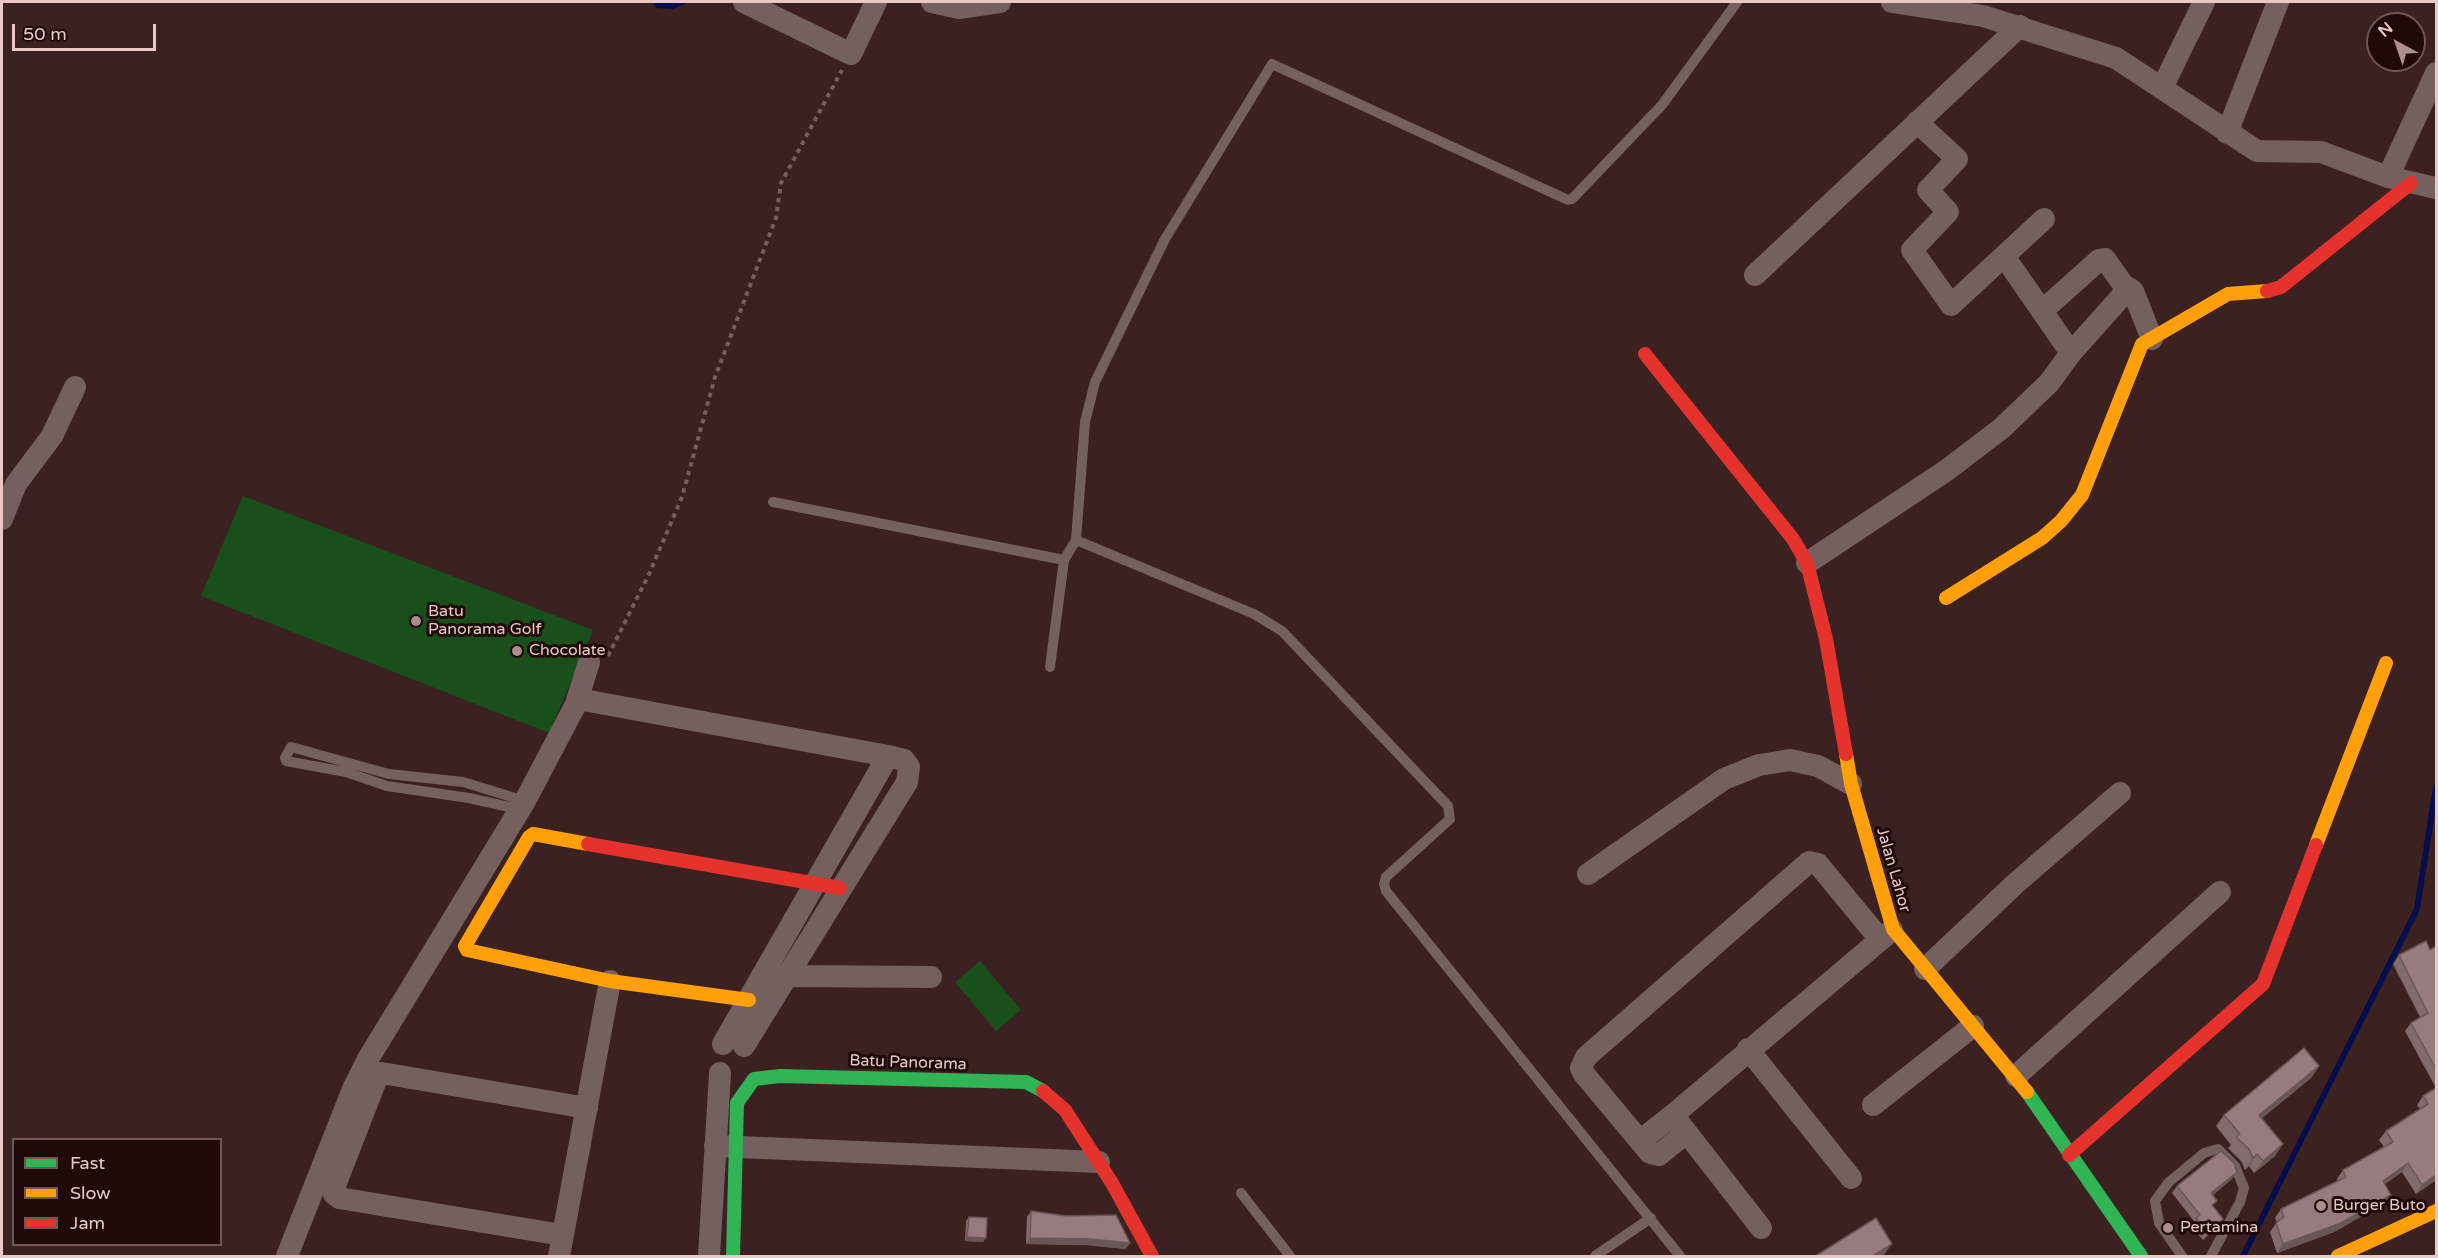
<!DOCTYPE html>
<style>
body{margin:0}
#map{position:relative;width:2438px;height:1258px;overflow:hidden;background:#3b2221;font-family:"Varela Round",sans-serif}
canvas{display:block}
.frame{position:absolute;inset:0;border:3px solid #e9c9c6;pointer-events:none}
.legend{position:absolute;left:12px;top:1138px;width:210px;height:108px;box-sizing:border-box;background:#1f0a09;border:2px solid #705655;margin:0;padding:8px 10px;list-style:none;font-size:18px;color:#e9c9c6}
.legend li{display:flex;align-items:center;gap:12px;height:30px}
.legend b{width:30px;border:2px solid #705655}
.north{position:absolute;left:2366px;top:12px;width:60px;height:60px;box-sizing:border-box;background:#1f0a09;border:2px solid #705655;border-radius:50%;rotate:320deg;font-size:16px;font-weight:700;line-height:24px;text-align:center;color:#e9c9c6}
.north::after{content:'';display:block;margin:auto;width:21px;height:27px;background:#ac8f8c;clip-path:polygon(50% 0,100% 100%,50% 72%,0 100%)}
.scale{position:absolute;left:12px;top:24px;width:144px;height:27px;box-sizing:border-box;border:3px solid #e9c9c6;border-top:0;padding-left:8px;font-size:18px;line-height:21px;white-space:nowrap;color:#e9c9c6;-webkit-text-stroke:4px #1f0a09;paint-order:stroke}
</style>
<div id="map">
<canvas width="2438" height="1258"></canvas>
<div class="frame"></div>
<ul class="legend">
<li><b style="height:8px;background:#30b455"></b>Fast</li>
<li><b style="height:8px;background:#ff9f0a"></b>Slow</li>
<li><b style="height:8px;background:#e5322d"></b>Jam</li>
</ul>
<div class="north">N</div>
<div class="scale">50 m</div>
</div>
<script>
const ctx = document.querySelector('canvas').getContext('2d');
ctx.lineJoin = 'round';
function paint(path, color) { ctx.fillStyle = color; ctx.fill(path, 'evenodd'); }
const poly = rows => new Path2D(rows.map(r => 'M' + r).join(''));
function trace(path, color, width, dash) { ctx.strokeStyle = color; ctx.lineWidth = width; ctx.lineCap = dash ? 'butt' : 'round'; ctx.setLineDash(dash || []); ctx.stroke(path); }
function drawText(font, color, halo, rows, align = 'center') {
  ctx.font = font + ' "Varela Round",sans-serif'; ctx.lineWidth = 6; ctx.setLineDash([]); ctx.textBaseline = 'middle'; ctx.strokeStyle = halo; ctx.fillStyle = color; for (const [text, x, y, turn = 0] of rows) {
    ctx.save(); ctx.translate(x, y); ctx.rotate((+turn || 0) * Math.PI / 180); ctx.textAlign = isNaN(turn) ? turn : align; if (halo) ctx.strokeText(text, 0, 0); ctx.fillText(text, 0, 0); ctx.restore();
  }
}
const green = poly([
 [243,496,593,630,549,733,201,596],
 [980,961,1021,1010,996,1031,955,982]
]);
const stream = poly([
 [656,2,658,5,672,6,683,2],
 [2243,1256,2417,909,2436,787]
]);
const path = poly([
 [608,656,650,572,682,497,715,377,776,218,781,183,842,70]
]);
const lane = poly([
 [773,502,1064,560],
 [1076,540,1254,614,1282,631,1448,806,1450,819,1386,877,1384,884,1386,891,1680,1256],
 [1050,667,1064,560,1076,540,1085,422,1095,382,1165,239,1272,64,1568,200,1572,199,1662,105,1737,2],
 [518,809,469,798,387,786,346,772,286,761,285,758,291,747,389,774,463,782,525,801],
 [1241,1193,1290,1256],
 [1595,1256,1651,1218],
 [2182,1256,2159,1223,2155,1201,2168,1183,2204,1153,2218,1149,2235,1166,2244,1188,2240,1202,2211,1256]
]);
const street = poly([
 [744,2,851,54,876,2],
 [932,2,959,8,1000,2],
 [1892,2,1983,16,2116,58,2257,151,2321,152,2388,177,2436,188],
 [2162,88,2204,2],
 [1917,122,1957,159,1928,190,1948,212,1912,250,1951,305,2044,219],
 [2227,133,2278,2],
 [2388,177,2436,73],
 [2004,256,2071,353],
 [1755,275,2020,26],
 [2042,311,2099,260,2105,259,2127,290],
 [2,519,16,484,52,436,75,387],
 [1807,563,1947,470,2002,428,2049,383,2071,353,2129,288,2133,291,2152,339],
 [578,699,888,756,904,760,909,767,907,782,744,1046],
 [1588,874,1724,779,1759,765,1790,760,1818,766,1851,784],
 [1925,969,2015,884,2120,793],
 [787,976,931,977],
 [723,1044,888,756],
 [1748,1049,1851,1178],
 [2016,1076,2220,892],
 [1873,1105,1973,1026],
 [1686,1133,1659,1155,1650,1153,1584,1074,1581,1068,1586,1057,1809,862,1818,864,1879,938],
 [1640,1141,1673,1115],
 [715,1146,1099,1162],
 [1761,1228,1673,1115,1892,930],
 [562,1235,339,1198,334,1194,334,1188,378,1075,382,1073,587,1108],
 [287,1256,353,1089,368,1059,525,801,576,704,589,662],
 [559,1256,610,981],
 [709,1256,720,1073]
]);
const fast = poly([
 [2027,1092,2141,1256],
 [733,1256,737,1103,754,1079,780,1076,1026,1082,1043,1091]
]);
const slow = poly([
 [1946,598,2042,538,2061,521,2082,495,2142,344,2228,294,2267,291],
 [1846,754,1851,784,1893,929,2027,1092],
 [588,844,533,834,529,837,465,946,467,950,610,981,749,1000],
 [2316,845,2386,663],
 [2338,1256,2436,1211]
]);
const jam = poly([
 [2267,291,2281,287,2411,183],
 [1645,354,1793,539,1807,563,1826,639,1846,754],
 [588,844,840,888],
 [1043,1091,1065,1110,1112,1183,1152,1256],
 [2069,1155,2263,984,2316,845]
]);
const wall = poly([
 [2436,946,2436,1180,2416,1194,2402,1172,2385,1184,2385,1203,2334,1232,2277,1253,2270,1232,2277,1222,2275,1218,2281,1209,2338,1181,2337,1179,2343,1170,2384,1147,2379,1140,2386,1131,2420,1109,2417,1105,2423,1096,2436,1088,2405,1031,2411,1023,2420,1017,2393,964,2399,955,2430,950],
 [2319,1066,2311,1078,2262,1118,2275,1156,2254,1173,2249,1166,2245,1170,2241,1161,2228,1148,2231,1145,2216,1126,2224,1115],
 [2232,1179,2213,1195,2213,1207,2218,1226,2203,1240,2191,1226,2194,1221,2172,1193,2177,1186],
 [1031,1211,1126,1249,1086,1245,1026,1244,1027,1217],
 [969,1217,986,1238,983,1242,965,1241,966,1221]
]);
const shadedWall = poly([
 [2319,1066,2311,1078,2251,1127,2259,1115],
 [2283,1144,2275,1156,2254,1173,2263,1161],
 [2257,1154,2249,1166,2245,1170,2253,1158],
 [2408,1163,2402,1172,2377,1189,2383,1181],
 [2237,1172,2232,1179,2206,1200,2211,1193],
 [2436,1175,2436,1180,2416,1194,2422,1185],
 [2391,1195,2385,1203,2334,1232,2277,1253,2283,1244],
 [2223,1219,2218,1226,2203,1240,2208,1233],
 [967,1237,986,1238,983,1242,965,1241],
 [1030,1238,1090,1239,1130,1243,1126,1249,1086,1245,1026,1244],
 [1892,1244,1882,1257,1871,1257]
]);
const building = poly([
 [2426,941,2430,950,2436,946,2436,1069,2411,1023,2428,1013,2399,955,2426,941],
 [2304,1048,2319,1066,2259,1115,2283,1144,2263,1161,2257,1154,2253,1158,2249,1149,2236,1137,2240,1134,2224,1115,2304,1048],
 [2436,1088,2436,1175,2422,1185,2408,1163,2383,1181,2391,1195,2341,1223,2283,1244,2276,1223,2284,1217,2281,1209,2346,1177,2343,1170,2393,1142,2386,1131,2428,1104,2423,1096,2436,1088],
 [2221,1151,2234,1163,2237,1172,2211,1193,2217,1201,2212,1205,2223,1219,2208,1233,2196,1218,2200,1215,2177,1186,2221,1151],
 [1031,1211,1066,1216,1116,1215,1130,1243,1090,1239,1030,1238,1031,1211],
 [969,1217,987,1218,986,1238,967,1237,969,1217],
 [1876,1218,1892,1244,1871,1257,1814,1257,1876,1218]
]);
const markers = [
 [416,621,6,"#ac8f8c"],
 [517,651,6,"#ac8f8c"],
 [2321,1206,6,"#ac8f8c"],
 [2168,1228,6,"#ac8f8c"]
];
const poiNames = [
 ["Batu",428,612],
 ["Panorama Golf",428,630],
 ["Chocolate",529,651],
 ["Burger Buto",2333,1206],
 ["Pertamina",2180,1228]
];
const streetNames = [
 ["Jalan Lahor",1893,870,74],
 ["Batu Panorama",908,1063,2]
];
paint(green, '#184f1b');
trace(stream, '#060e4e', 6);
trace(path, '#725f5e', 4, [4.5, 4.5]);
trace(lane, '#74605f', 10);
trace(street, '#74605f', 22);
trace(fast, '#30b455', 14);
trace(slow, '#ff9f0a', 14);
trace(jam, '#e5322d', 14);
paint(wall, '#816b6c');
paint(shadedWall, '#695758');
paint(building, '#967c7e');
trace(building, '#695758', 1.5);
for (const [x, y, r, color] of markers) { const dot = new Path2D(); dot.arc(x, y, r, 0, 2 * Math.PI); ctx.fillStyle = color; ctx.fill(dot); trace(dot, '#1f0a09', 2); }
drawText('16px', '#e9c9c6', '#1f0a09', poiNames, 'left');
drawText('16px', '#e9c9c6', '#1f0a09', streetNames);
</script>
